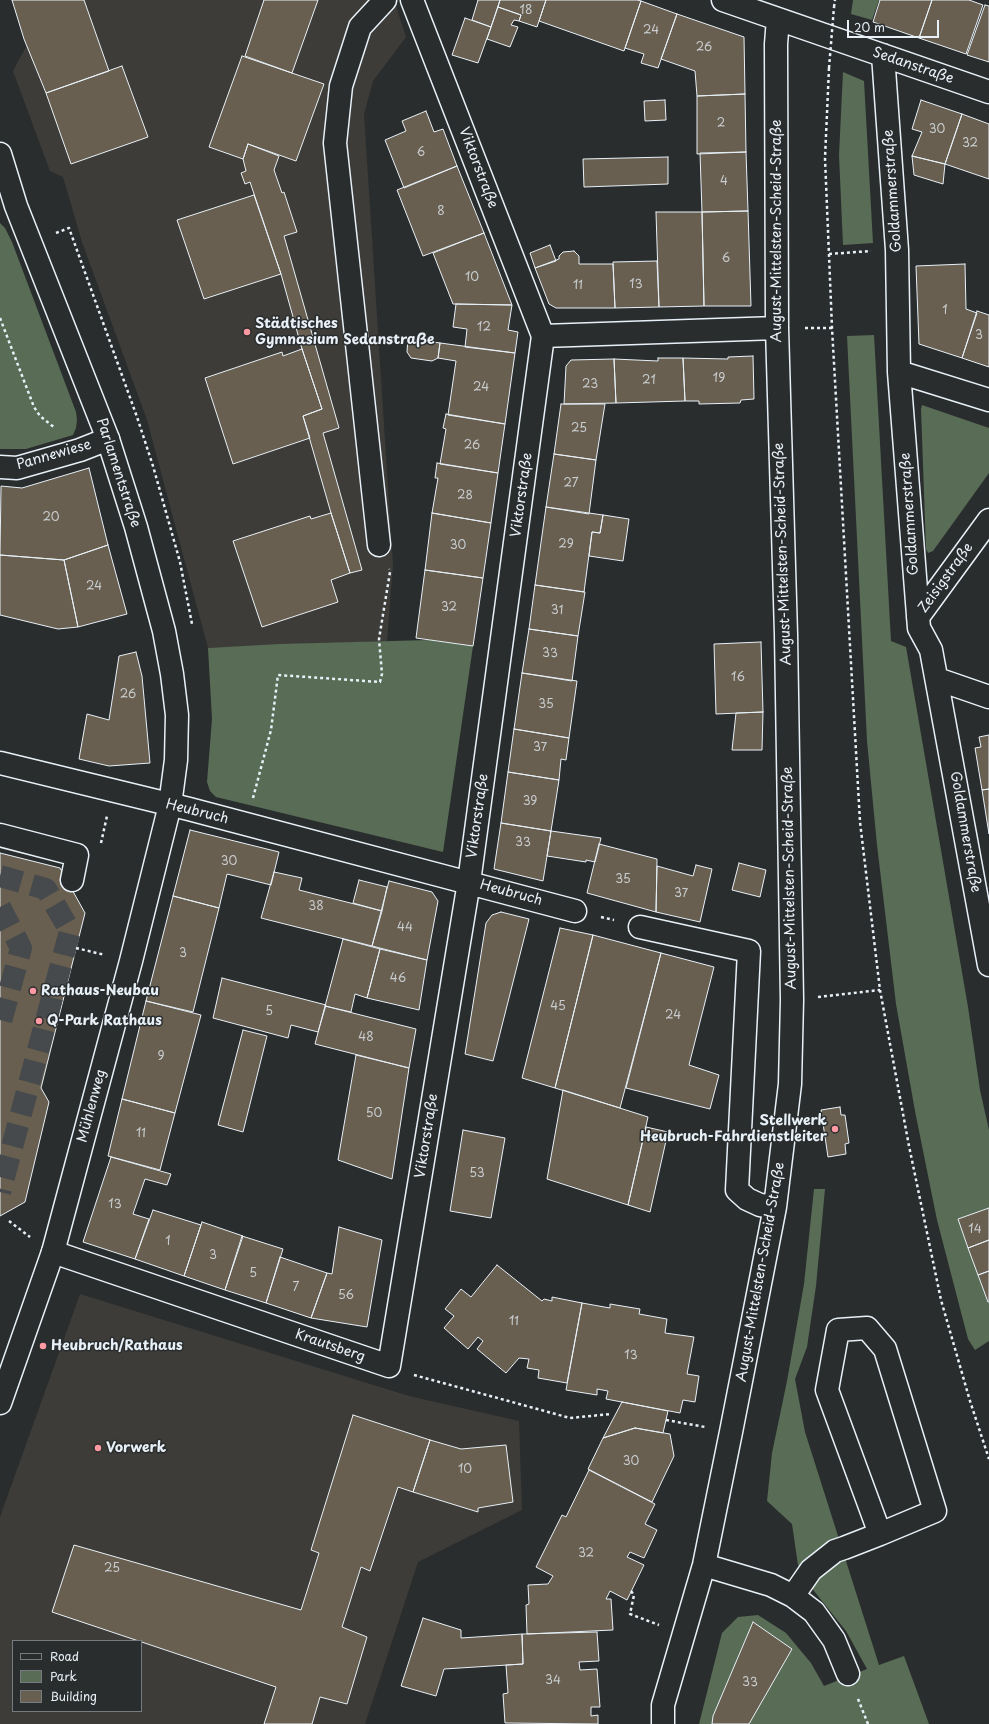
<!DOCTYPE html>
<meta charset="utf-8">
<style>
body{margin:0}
#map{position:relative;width:989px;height:1724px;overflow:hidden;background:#2a2d2e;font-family:"Playpen Sans",sans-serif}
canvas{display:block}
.legend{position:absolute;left:12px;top:1640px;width:130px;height:72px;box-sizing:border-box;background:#2a2d2e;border:1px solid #767b7f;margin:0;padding:5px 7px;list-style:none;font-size:12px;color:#e8f1f8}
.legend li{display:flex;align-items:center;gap:8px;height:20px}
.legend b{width:20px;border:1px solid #767b7f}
.scale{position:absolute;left:847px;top:20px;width:92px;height:18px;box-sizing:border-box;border:2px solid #e8f1f8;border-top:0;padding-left:5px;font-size:12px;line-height:14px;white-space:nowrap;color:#e8f1f8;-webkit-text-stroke:3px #2a2d2e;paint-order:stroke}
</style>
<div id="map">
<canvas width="989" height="1724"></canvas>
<ul class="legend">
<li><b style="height:5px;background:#2a2d2e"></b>Road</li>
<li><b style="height:11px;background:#586c56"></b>Park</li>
<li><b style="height:11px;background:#685f50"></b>Building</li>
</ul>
<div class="scale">20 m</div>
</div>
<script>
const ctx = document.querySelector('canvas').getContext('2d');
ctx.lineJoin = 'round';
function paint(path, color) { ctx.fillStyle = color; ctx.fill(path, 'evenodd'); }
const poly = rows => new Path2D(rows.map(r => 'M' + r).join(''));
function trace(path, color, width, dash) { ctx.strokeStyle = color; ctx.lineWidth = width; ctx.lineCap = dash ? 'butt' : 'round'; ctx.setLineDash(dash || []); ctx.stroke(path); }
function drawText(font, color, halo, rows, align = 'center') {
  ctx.font = font + ' "Playpen Sans",sans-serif'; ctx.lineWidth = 3; ctx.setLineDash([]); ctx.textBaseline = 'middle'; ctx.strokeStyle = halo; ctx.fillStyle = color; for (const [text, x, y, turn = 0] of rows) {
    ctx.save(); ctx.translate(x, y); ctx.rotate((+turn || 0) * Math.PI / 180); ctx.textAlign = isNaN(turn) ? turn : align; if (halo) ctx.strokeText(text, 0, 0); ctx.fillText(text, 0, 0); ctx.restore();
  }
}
const built = poly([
 [12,0,394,0,406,37,373,81,364,114,393,565,387,641,208,648,147,420,82,242,63,177,50,171,13,71,28,43],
 [80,1294,409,1396,519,1421,522,1510,418,1562,365,1724,0,1724,0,1517],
 [13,1641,141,1641,141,1711,13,1711]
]);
const green = poly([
 [853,0,879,0,872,20,851,14],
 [843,72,864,81,873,243,843,245,839,155],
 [0,223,5,228,12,242,76,412,77,420,76,428,73,435,26,449,0,449],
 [874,335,891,641,906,647,968,1007,980,1090,989,1130,989,1341,975,1350,968,1339,937,1220,915,1111,896,1004,877,845,867,741,847,336],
 [922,405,989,428,989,473,933,551,928,553,926,549,921,409],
 [429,640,473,646,443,852,216,797,210,791,207,782,212,719,208,648,280,644],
 [814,1189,825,1189,816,1286,807,1347,795,1379,805,1432,879,1665,904,1656,929,1724,699,1724,722,1633,738,1617,758,1615,786,1633,811,1663,824,1686,867,1669,846,1631,814,1591,798,1565,792,1524,767,1501,772,1453,787,1381,804,1284]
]);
const building = poly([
 [12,0,84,0,109,71,46,93,24,39,12,0],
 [264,0,318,0,292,73,245,56,264,0],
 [478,0,500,0,491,27,472,20,478,0],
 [500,0,546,0,537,27,519,21,521,15,498,7,500,0],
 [546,0,637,0,641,1,624,51,539,21,546,0],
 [880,0,932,0,919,38,873,22,880,0],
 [932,0,969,0,983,5,966,54,919,38,932,0],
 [641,1,677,14,658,68,641,63,644,54,625,48,641,1],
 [985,5,989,6,989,62,967,55,985,5],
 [498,7,521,15,519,21,514,20,511,25,518,27,510,47,487,39,498,7],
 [677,14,744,37,745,94,697,96,695,71,661,59,677,14],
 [465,18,491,27,478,63,452,55,465,18],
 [242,56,324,84,296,161,248,144,243,159,209,147,242,56],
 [122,66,148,137,71,164,46,93,122,66],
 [745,94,746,152,697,154,697,96,745,94],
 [665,100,666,120,645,121,644,101,665,100],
 [921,100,962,114,945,164,912,156,922,132,912,129,921,100],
 [426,111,434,132,443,129,457,166,404,188,385,140,406,131,402,121,426,111],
 [962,114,989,124,989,179,945,164,962,114],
 [248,144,279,156,274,170,282,193,284,192,297,232,284,236,339,428,323,433,362,570,350,573,331,513,303,416,322,409,302,349,281,274,250,182,245,184,241,173,246,171,243,159,248,144],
 [746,152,748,211,702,212,700,153,746,152],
 [912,156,945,164,943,184,914,175,912,156],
 [668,157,668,184,584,187,583,159,668,157],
 [457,166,484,233,423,256,397,190,457,166],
 [254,195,281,274,204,299,177,220,254,195],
 [748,211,751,306,704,306,702,212,748,211],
 [656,212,702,212,704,306,659,307,656,212],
 [484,233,512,305,453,304,433,253,484,233],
 [550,245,556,261,535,268,530,253,550,245],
 [574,251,579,256,579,264,613,264,615,308,556,308,549,304,535,268,559,259,559,256,563,252,574,251],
 [657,261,659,307,615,308,613,262,657,261],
 [965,264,966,309,977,313,962,358,919,344,916,266,965,264],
 [456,304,512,305,508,330,518,332,515,353,465,347,467,329,453,327,456,304],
 [977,311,989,315,989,367,962,358,977,311],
 [408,338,440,343,438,358,432,361,411,358,407,352,408,338],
 [440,343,515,353,505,424,448,415,456,361,438,358,440,343],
 [302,349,322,409,303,416,310,438,233,464,205,378,282,352,283,356,302,349],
 [753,356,754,399,741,400,740,403,699,404,699,401,685,401,683,358,728,359,728,357,753,356],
 [658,358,683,358,685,401,616,403,614,359,658,361,658,358],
 [614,359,616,403,564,404,566,366,571,360,614,359],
 [561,404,605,404,596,460,554,454,561,404],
 [446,414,505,424,498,473,440,464,446,429,443,428,446,414],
 [554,454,596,460,589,514,546,507,554,454],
 [437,463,498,473,491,523,432,513,438,478,435,478,437,463],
 [89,468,108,545,64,560,0,555,1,486,22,488,89,468],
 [546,507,603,515,600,533,592,532,584,592,535,585,546,507],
 [331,513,350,573,331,580,338,602,262,627,233,541,310,516,311,519,331,513],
 [432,513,491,523,483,578,425,570,432,513],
 [603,515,629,519,623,561,589,556,592,532,600,533,603,515],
 [108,545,127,614,78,627,64,560,108,545],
 [0,555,64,560,78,627,58,629,0,615,0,555],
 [425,570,483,578,473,646,416,638,425,570],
 [535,585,585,592,578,636,529,629,535,585],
 [529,629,578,636,572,681,522,673,529,629],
 [761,642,763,712,716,714,714,644,761,642],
 [136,652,142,676,150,763,109,766,79,759,87,714,109,720,119,656,136,652],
 [522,673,577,681,569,738,514,729,522,673],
 [763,712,762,750,732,750,736,713,763,712],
 [514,729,569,738,566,760,561,759,559,780,508,772,514,729],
 [989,735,989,789,982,790,975,748,981,747,979,737,989,735],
 [508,772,559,780,551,831,501,823,508,772],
 [989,789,989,834,982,790,989,789],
 [501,823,551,831,543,881,494,869,501,823],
 [190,830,279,852,271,885,227,874,219,908,173,896,190,830],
 [551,831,601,838,595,862,586,860,586,862,547,856,551,831],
 [599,844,657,859,656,912,587,893,599,844],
 [0,853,60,868,85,913,41,1088,49,1102,25,1202,0,1216,0,853],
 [739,863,766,870,760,897,732,890,739,863],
 [696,865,712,869,700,922,656,912,657,866,693,876,696,865],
 [274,872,302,878,299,890,382,911,372,946,261,918,274,872],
 [359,880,387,887,382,911,353,903,359,880],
 [389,881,432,892,438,901,427,960,372,946,389,881],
 [173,896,219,908,193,1012,146,1001,173,896],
 [501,912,529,919,493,1061,465,1054,486,923,492,915,501,912],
 [560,928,593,935,555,1088,522,1078,560,928],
 [593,935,661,953,620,1108,555,1088,593,935],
 [343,939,380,949,367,998,355,994,351,1012,325,1006,343,939],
 [380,949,427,960,419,1010,367,998,380,949],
 [661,953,714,967,689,1065,719,1075,710,1109,626,1088,661,953],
 [222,978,326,1005,318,1032,291,1025,288,1038,213,1018,222,978],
 [146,1001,201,1015,175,1113,122,1099,146,1001],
 [325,1006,416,1029,409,1068,315,1044,325,1006],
 [243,1030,267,1036,243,1132,218,1125,243,1030],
 [356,1055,409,1068,392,1179,338,1160,356,1055],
 [563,1090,648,1117,628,1205,547,1179,563,1090],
 [122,1099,175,1113,160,1170,108,1156,122,1099],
 [840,1107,841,1115,845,1115,849,1143,845,1144,846,1154,828,1157,821,1110,840,1107],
 [646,1127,668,1132,650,1212,628,1205,646,1127],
 [463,1130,505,1138,491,1218,450,1211,463,1130],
 [111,1157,171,1174,167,1185,145,1179,133,1214,149,1219,135,1259,83,1242,111,1157],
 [989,1208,989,1240,968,1248,958,1219,989,1208],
 [153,1210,201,1225,184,1276,135,1259,153,1210],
 [202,1222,243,1236,225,1290,184,1276,202,1222],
 [339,1227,382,1240,367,1327,311,1318,327,1273,332,1274,339,1227],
 [242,1236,283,1249,266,1303,225,1290,242,1236],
 [989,1240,989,1271,978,1275,968,1248,989,1240],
 [280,1257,327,1273,311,1318,266,1303,280,1257],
 [497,1265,542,1301,544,1299,552,1301,552,1297,582,1303,567,1383,538,1378,539,1370,527,1368,529,1359,519,1358,506,1373,477,1349,483,1341,478,1337,468,1349,444,1328,454,1316,445,1309,461,1289,471,1297,497,1265],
 [989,1271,989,1302,988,1302,978,1275,989,1271],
 [582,1303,610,1308,610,1304,640,1309,639,1314,667,1319,665,1333,694,1337,687,1374,699,1376,695,1402,683,1400,680,1413,606,1399,608,1391,597,1389,597,1395,566,1390,582,1303],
 [622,1402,668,1411,663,1433,635,1428,603,1438,622,1402],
 [353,1415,430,1440,413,1492,398,1487,370,1571,361,1567,342,1627,367,1637,347,1704,320,1697,312,1724,264,1724,276,1687,52,1612,74,1545,301,1610,319,1553,311,1550,353,1415],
 [635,1428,670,1434,674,1456,652,1502,588,1469,603,1438,635,1428],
 [430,1440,461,1449,506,1445,513,1502,478,1508,478,1512,413,1492,430,1440],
 [589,1470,655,1504,645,1524,657,1530,644,1558,630,1552,627,1557,644,1565,627,1600,610,1591,606,1599,611,1599,613,1630,527,1634,526,1605,529,1604,528,1585,548,1584,553,1576,536,1567,562,1515,566,1517,589,1470],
 [423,1618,461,1630,461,1638,522,1634,523,1664,444,1669,436,1696,401,1686,423,1618],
 [753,1622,792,1649,749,1724,712,1724,713,1716,753,1622],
 [597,1632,599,1661,579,1662,580,1670,597,1669,600,1707,591,1707,591,1716,598,1715,598,1724,505,1723,503,1694,508,1693,506,1665,523,1664,522,1634,597,1632]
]);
const minorTunnel = poly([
 [0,876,46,889,70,931,0,1192],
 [0,907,21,948,0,1025]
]);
const path = poly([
 [834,7,835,0],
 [829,68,825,158,832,328,860,822,880,990,909,1146,941,1300,970,1401,989,1459],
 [56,233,69,228,137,417,153,466,180,562,192,624],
 [829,254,871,251],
 [0,318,34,407,40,416,55,428],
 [805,328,832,328],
 [253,798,271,730,278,675,380,682,382,674,379,639,390,572,389,569],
 [101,843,107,816],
 [601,917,614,920],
 [76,948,105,955],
 [818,997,880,990],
 [9,1221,30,1237],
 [414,1375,570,1418,611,1414],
 [666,1420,705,1427],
 [631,1591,634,1595,630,1614,659,1625],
 [858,1699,868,1724]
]);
const minor = poly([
 [723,0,989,92],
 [883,55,897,250,899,372,919,628,931,650,989,965],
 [543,336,777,328],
 [899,372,989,400],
 [0,467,17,468,80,450,108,439],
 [379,545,335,143,341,86,360,27,385,0],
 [918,617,989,520],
 [937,679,989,697],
 [0,763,189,809,575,911],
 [0,835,77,855,72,880],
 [640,927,749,951,737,1190,747,1199,760,1205,775,1207],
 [53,1252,389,1366,469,882,543,336,412,0],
 [704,1565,771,1585,793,1596,814,1612,834,1640,848,1674],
 [793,1596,811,1570,835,1551,844,1548,880,1534,935,1511,885,1349,867,1328,838,1330,827,1390,880,1534],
 [663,1724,663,1705,704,1565,731,1432,775,1207,790,1084,792,1000,786,634,777,328,776,44,778,19]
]);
const major = poly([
 [0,154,16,206,108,439,136,527,164,631,172,674,177,715,176,760,170,805,131,961,53,1252,0,1403]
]);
const pathBridge = poly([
 [829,68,834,7]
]);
const markers = [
 [247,332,4,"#ff9aa2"],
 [33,991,4,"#ff9aa2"],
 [39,1021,4,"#ff9aa2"],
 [835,1129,4,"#ff9aa2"],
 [43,1346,4,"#ff9aa2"],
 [98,1448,4,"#ff9aa2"]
];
const numberNames = [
 ["18",526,11],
 ["24",651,31],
 ["26",704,48],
 ["2",721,124],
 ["30",937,130],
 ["32",970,144],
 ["6",421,153],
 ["4",724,182],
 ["8",441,212],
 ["6",726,259],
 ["10",472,278],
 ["13",636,285],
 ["11",578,286],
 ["1",945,311],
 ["12",484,328],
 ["3",979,336],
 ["19",719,379],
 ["21",649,381],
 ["23",590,385],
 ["24",481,388],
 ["25",579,429],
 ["26",472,446],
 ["27",571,484],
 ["28",465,496],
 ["20",51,518],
 ["29",566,545],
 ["30",458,546],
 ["24",94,587],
 ["32",449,608],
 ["31",557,611],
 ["33",550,654],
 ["16",738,678],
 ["26",128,695],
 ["35",546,705],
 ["37",540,748],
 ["39",530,802],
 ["33",523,843],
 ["30",229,862],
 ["35",623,880],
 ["37",681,894],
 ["38",316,907],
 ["44",405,928],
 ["3",183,954],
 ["46",398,979],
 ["45",558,1007],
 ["5",269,1012],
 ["24",673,1016],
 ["48",366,1038],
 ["9",161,1057],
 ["50",374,1114],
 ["11",141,1134],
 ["53",477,1174],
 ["13",115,1205],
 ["14",975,1230],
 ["1",168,1242],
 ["3",213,1256],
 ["5",253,1274],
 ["7",296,1288],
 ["56",346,1296],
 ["11",514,1322],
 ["13",631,1356],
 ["30",631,1462],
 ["10",465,1470],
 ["32",586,1554],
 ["25",112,1569],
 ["34",553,1681],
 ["33",750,1683]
];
const streetNames = [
 ["Sedanstraße",913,66,19],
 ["Viktorstraße",478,168,69],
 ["Goldammerstraße",893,191,-94],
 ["August-Mittelsten-Scheid-Straße",777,231,-90],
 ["Pannewiese",54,455,-16],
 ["Parlamentstraße",118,473,72],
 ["Viktorstraße",522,495,-82],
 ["Goldammerstraße",910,514,-94],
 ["August-Mittelsten-Scheid-Straße",783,554,-92],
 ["Zeisigstraße",946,578,-54],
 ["Heubruch",197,812,14],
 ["Viktorstraße",478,816,-82],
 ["Goldammerstraße",965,832,80],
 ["August-Mittelsten-Scheid-Straße",790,878,-91],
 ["Heubruch",511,893,15],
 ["Mühlenweg",92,1106,-75],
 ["Viktorstraße",427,1136,-81],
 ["August-Mittelsten-Scheid-Straße",761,1272,-80],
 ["Krautsberg",330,1346,19]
];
const poiNames = [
 ["Städtisches",255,324],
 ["Gymnasium Sedanstraße",255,340],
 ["Rathaus-Neubau",41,991],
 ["Q-Park Rathaus",47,1021],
 ["Stellwerk",827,1121,"right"],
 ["Heubruch-Fahrdienstleiter",827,1137,"right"],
 ["Heubruch/Rathaus",51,1346],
 ["Vorwerk",106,1448]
];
paint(built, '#3d3c38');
paint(green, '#586c56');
paint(building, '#685f50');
trace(building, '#e8f1f8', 1);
trace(minorTunnel, '#464a4c', 22, [22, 11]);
trace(minor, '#e8f1f8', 25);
trace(major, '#e8f1f8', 25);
trace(path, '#e8f1f8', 2.5, [3, 3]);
trace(minor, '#2a2d2e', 22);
trace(major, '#2a2d2e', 22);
trace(pathBridge, '#e8f1f8', 2.5, [3, 3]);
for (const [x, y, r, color] of markers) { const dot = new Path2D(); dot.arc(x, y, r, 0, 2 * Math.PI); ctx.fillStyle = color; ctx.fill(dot); trace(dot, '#2a2d2e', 1.5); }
drawText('12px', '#c8ccce', null, numberNames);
drawText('14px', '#e8f1f8', '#2a2d2e', streetNames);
drawText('bold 14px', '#e8f1f8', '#2a2d2e', poiNames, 'left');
</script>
